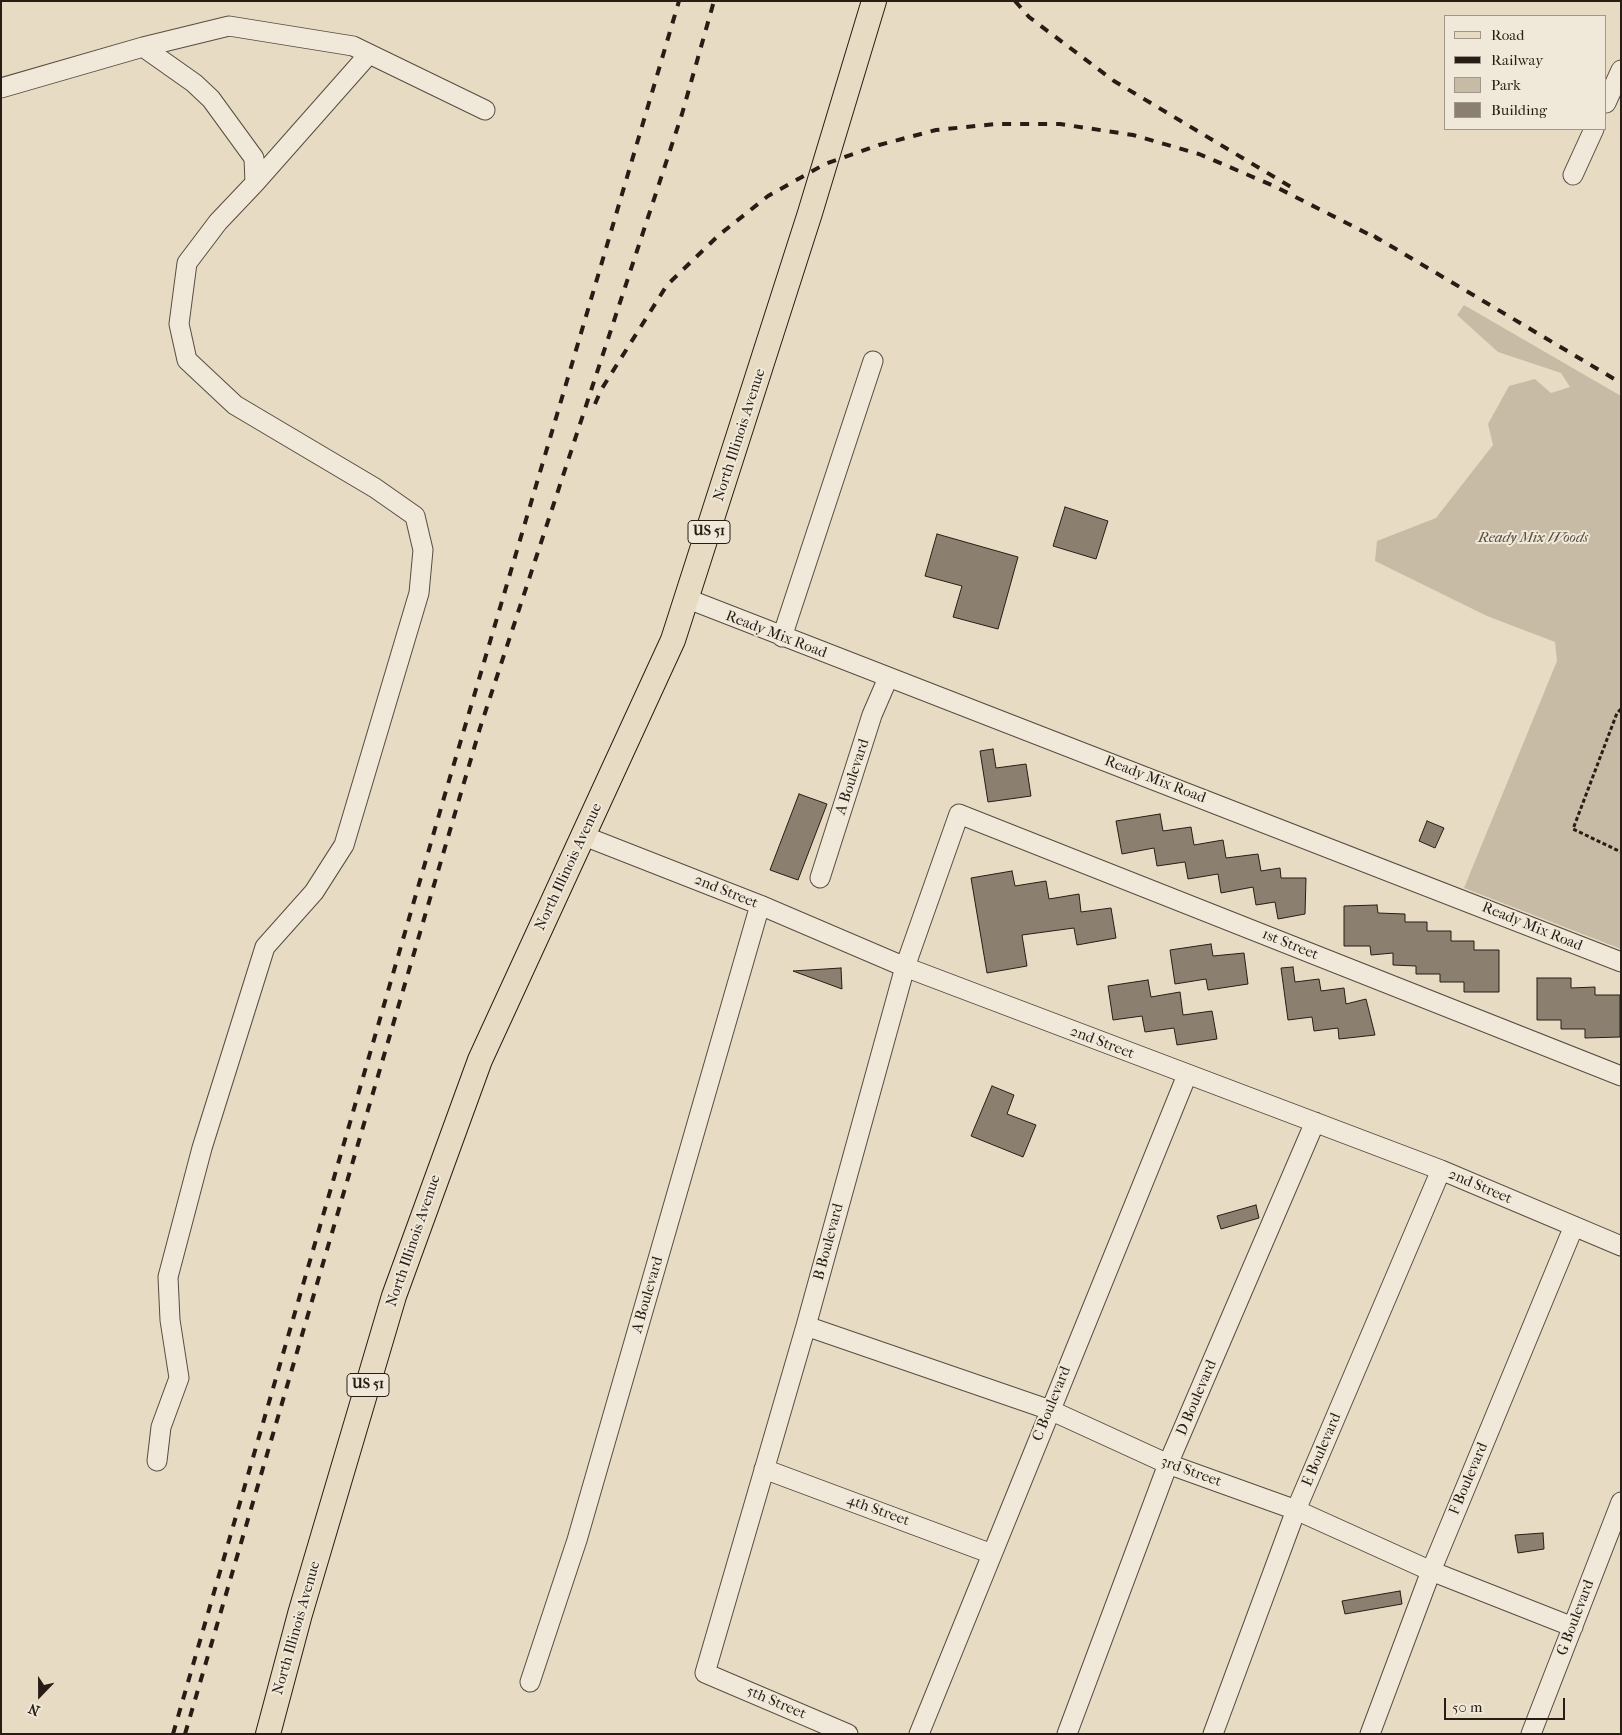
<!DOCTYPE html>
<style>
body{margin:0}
#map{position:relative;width:1622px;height:1735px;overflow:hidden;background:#e8dbc3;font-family:"IM FELL French Canon",serif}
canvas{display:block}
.frame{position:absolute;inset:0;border:2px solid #271d15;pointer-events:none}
.legend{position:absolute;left:1444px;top:15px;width:162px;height:115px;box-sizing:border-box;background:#f0e8d8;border:1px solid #a0978a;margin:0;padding:6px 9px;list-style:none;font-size:15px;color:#271d15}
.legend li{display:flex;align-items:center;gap:10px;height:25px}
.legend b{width:25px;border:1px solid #a0978a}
.north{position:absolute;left:15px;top:1670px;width:50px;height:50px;-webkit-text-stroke:4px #f0e8d8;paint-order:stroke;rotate:202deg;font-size:14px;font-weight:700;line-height:20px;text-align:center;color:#271d15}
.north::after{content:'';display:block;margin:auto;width:18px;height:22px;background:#271d15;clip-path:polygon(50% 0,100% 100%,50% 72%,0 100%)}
.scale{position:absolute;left:1444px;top:1698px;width:121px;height:22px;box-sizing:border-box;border:2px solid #271d15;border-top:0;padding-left:6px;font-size:15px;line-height:18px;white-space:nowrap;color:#271d15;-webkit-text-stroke:4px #f0e8d8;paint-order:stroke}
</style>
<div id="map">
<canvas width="1622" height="1735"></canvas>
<div class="frame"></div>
<ul class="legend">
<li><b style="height:6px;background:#e8dbc3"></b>Road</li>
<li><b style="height:6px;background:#271d15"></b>Railway</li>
<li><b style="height:14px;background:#c7bba5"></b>Park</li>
<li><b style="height:14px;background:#8b806f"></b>Building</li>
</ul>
<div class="north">N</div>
<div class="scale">50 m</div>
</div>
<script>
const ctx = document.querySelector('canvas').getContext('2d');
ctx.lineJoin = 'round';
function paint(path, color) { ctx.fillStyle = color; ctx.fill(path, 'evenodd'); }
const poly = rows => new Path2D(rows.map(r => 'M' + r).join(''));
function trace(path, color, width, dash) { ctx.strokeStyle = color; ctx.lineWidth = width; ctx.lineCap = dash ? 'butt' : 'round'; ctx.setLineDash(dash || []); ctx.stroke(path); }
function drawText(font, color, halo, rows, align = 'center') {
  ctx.font = font + ' "IM FELL French Canon",serif'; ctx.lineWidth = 4; ctx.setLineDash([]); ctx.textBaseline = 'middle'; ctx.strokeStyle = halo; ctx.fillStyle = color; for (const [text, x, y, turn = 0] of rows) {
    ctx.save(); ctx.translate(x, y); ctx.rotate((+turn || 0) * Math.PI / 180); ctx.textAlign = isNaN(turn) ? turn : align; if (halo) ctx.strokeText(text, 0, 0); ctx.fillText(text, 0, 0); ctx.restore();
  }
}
const green = poly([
 [1464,305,1621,396,1621,949,1464,888,1557,661,1555,642,1487,616,1375,561,1377,541,1436,518,1493,445,1488,424,1509,386,1535,379,1551,393,1570,387,1561,373,1498,352,1457,315]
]);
const building = poly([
 [1065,507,1108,521,1096,559,1053,546,1065,507],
 [937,534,1018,557,998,629,953,617,962,586,925,576,937,534],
 [993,749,996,768,1026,764,1031,796,988,802,980,751,993,749],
 [799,794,827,804,798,880,770,870,799,794],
 [1160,814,1163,831,1191,827,1194,845,1223,840,1226,858,1258,854,1261,871,1280,868,1281,878,1306,878,1305,914,1278,919,1275,902,1256,905,1253,887,1221,893,1218,874,1188,879,1185,862,1157,866,1154,848,1122,854,1116,821,1160,814],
 [1427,821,1444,828,1435,848,1419,841,1427,821],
 [1012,871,1015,886,1046,881,1049,899,1079,894,1081,912,1111,908,1116,938,1077,945,1074,928,1022,935,1027,966,987,973,971,878,1012,871],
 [1377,905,1378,913,1405,914,1405,922,1427,922,1427,931,1451,931,1451,941,1474,941,1474,950,1499,950,1499,992,1464,992,1464,982,1440,982,1440,974,1416,974,1416,966,1393,965,1393,953,1371,955,1370,946,1344,946,1344,906,1377,905],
 [1211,944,1213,956,1244,953,1248,984,1208,990,1206,979,1175,984,1170,950,1211,944],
 [1293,967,1295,982,1319,979,1321,991,1344,988,1346,1004,1366,999,1375,1035,1339,1039,1338,1028,1314,1031,1312,1017,1288,1020,1281,968,1293,967],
 [841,968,842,989,793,971,841,968],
 [1537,978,1571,978,1571,988,1595,987,1595,995,1620,995,1620,1037,1585,1038,1585,1029,1561,1029,1561,1020,1537,1020,1537,978],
 [1148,980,1151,997,1180,992,1183,1015,1212,1011,1217,1039,1177,1045,1174,1028,1145,1032,1142,1016,1113,1020,1108,986,1148,980],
 [992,1086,1014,1095,1007,1114,1036,1125,1023,1157,971,1136,992,1086],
 [1256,1205,1259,1218,1221,1229,1217,1216,1256,1205],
 [1543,1533,1544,1549,1518,1553,1515,1535,1543,1533],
 [1400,1591,1402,1604,1345,1614,1342,1601,1400,1591]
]);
const path = poly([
 [1621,709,1617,713,1573,829,1621,852]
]);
const minor = poly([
 [143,47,194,83,211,99,254,158,255,183,218,222,187,263,179,324,187,360,235,405,375,488,415,516,423,550,419,593,344,845,314,892,265,947,202,1148,168,1277,170,1320,179,1378,161,1427,157,1461],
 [1,88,143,47,229,26,353,46,485,110],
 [1606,103,1621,70],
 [1573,175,1594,129],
 [255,183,369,54],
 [688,599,1621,962],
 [782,637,873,361],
 [584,836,760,905,905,967,1441,1170,1621,1246],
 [820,878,872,715,888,678],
 [806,1326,1050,1410,1168,1464,1296,1510,1431,1571,1573,1627],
 [764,1469,992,1554],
 [530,1682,577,1540,760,905],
 [848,1734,705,1673,806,1326,905,967,959,814,1621,1076],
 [919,1734,1187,1075],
 [1067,1734,1168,1464,1315,1122],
 [1213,1734,1296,1510,1441,1170],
 [1370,1734,1431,1571,1574,1226],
 [1531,1734,1621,1502]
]);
const major = poly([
 [268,1734,300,1614,394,1296,480,1060,673,640,810,213,874,1]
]);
const rail = poly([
 [1015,1,1029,17,1114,81,1296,190],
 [1374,236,1621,383],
 [595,404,601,390,667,285,719,235,768,196,825,164,879,145,936,130,996,124,1060,124,1133,135,1199,154,1274,186,1380,240],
 [173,1734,443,801,679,1],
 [185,1734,480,728,682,114,714,1]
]);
const shields = [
 [709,532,42],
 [368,1385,42]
];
const shieldNames = [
 ["US 51",709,532],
 ["US 51",368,1385]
];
const streetNames = [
 ["North Illinois Avenue",740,435,-72],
 ["Ready Mix Road",776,635,21],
 ["A Boulevard",853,777,-72],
 ["Ready Mix Road",1155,780,21],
 ["North Illinois Avenue",569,867,-65],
 ["2nd Street",726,892,22],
 ["Ready Mix Road",1532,927,22],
 ["1st Street",1290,945,22],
 ["2nd Street",1102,1043,21],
 ["2nd Street",1480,1187,23],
 ["North Illinois Avenue",414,1241,-71],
 ["B Boulevard",829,1242,-75],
 ["A Boulevard",648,1295,-74],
 ["D Boulevard",1197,1398,-67],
 ["C Boulevard",1052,1404,-68],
 ["E Boulevard",1322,1450,-67],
 ["3rd Street",1191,1472,20],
 ["F Boulevard",1469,1479,-67],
 ["4th Street",878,1511,20],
 ["G Boulevard",1576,1618,-69],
 ["North Illinois Avenue",297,1628,-74],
 ["5th Street",776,1703,23]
];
const parkNames = [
 ["Ready Mix Woods",1533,538]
];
paint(green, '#c7bba5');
paint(building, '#8b806f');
trace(building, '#271d15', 1);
trace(minor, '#574c40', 21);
trace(major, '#271d15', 26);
trace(path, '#271d15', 3, [4, 2.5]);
trace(minor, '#f0e8d8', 19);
trace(major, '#e8dbc3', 24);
trace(rail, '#271d15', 4, [9, 9]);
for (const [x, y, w] of shields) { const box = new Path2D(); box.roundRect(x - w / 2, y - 11.5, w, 23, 4); ctx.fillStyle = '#f0e8d8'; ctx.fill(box); trace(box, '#271d15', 1); }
drawText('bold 14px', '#271d15', null, shieldNames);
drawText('15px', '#271d15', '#f0e8d8', streetNames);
drawText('italic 15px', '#574c40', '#f0e8d8', parkNames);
</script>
